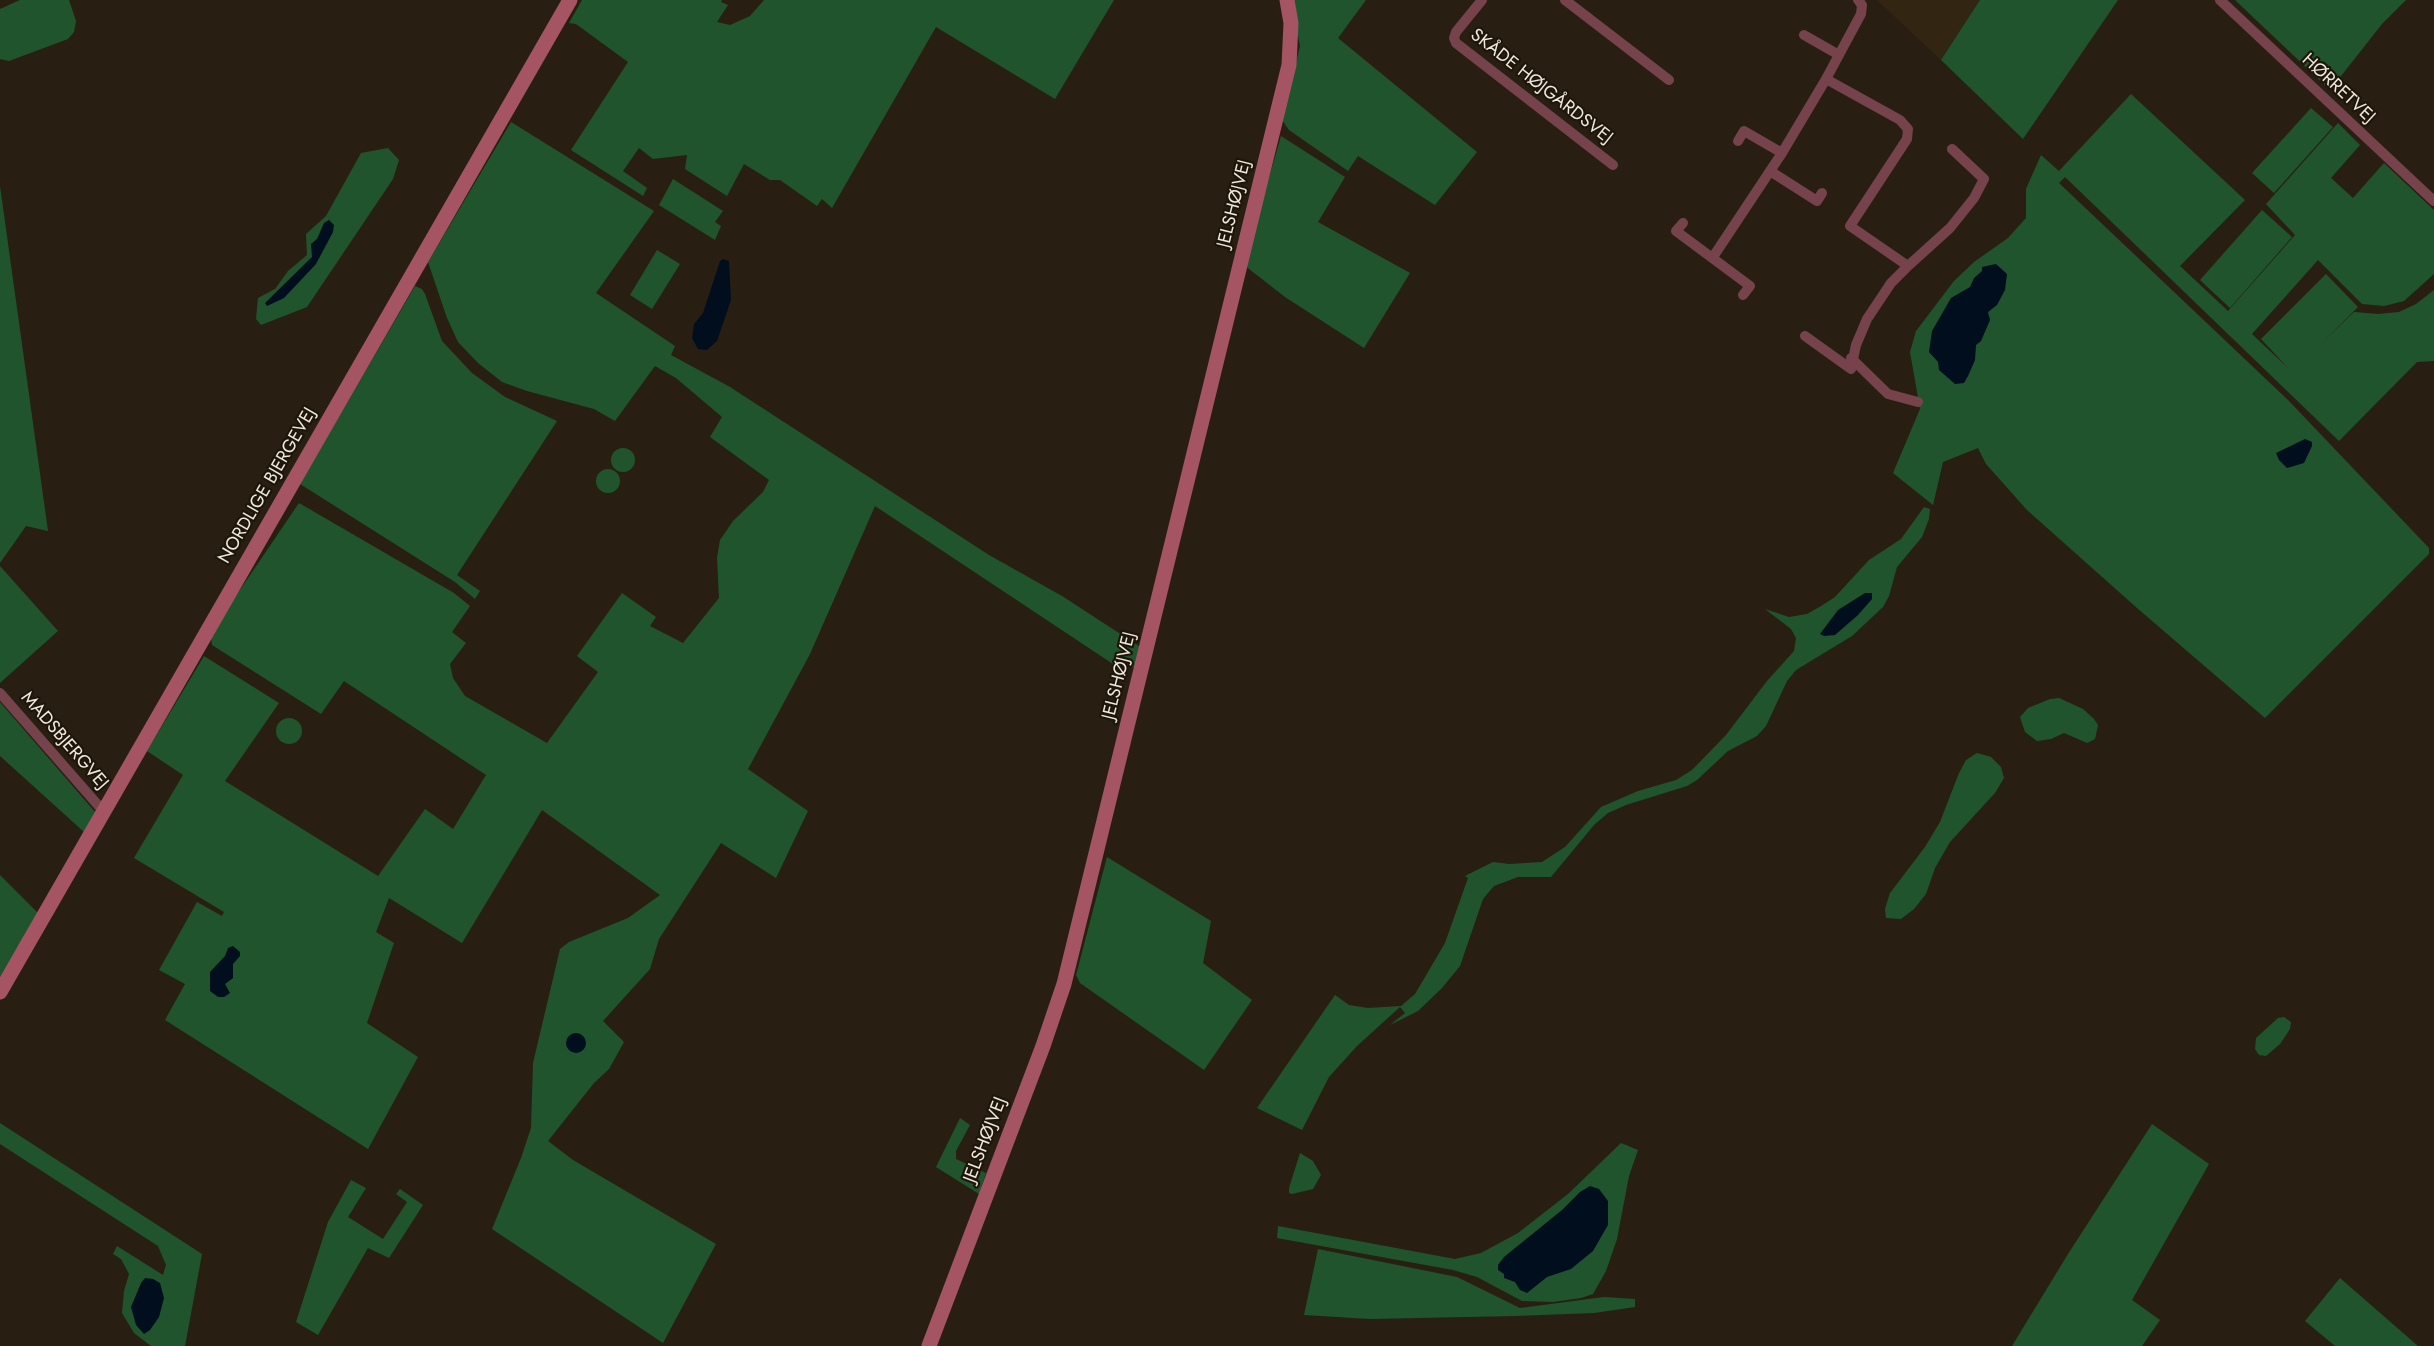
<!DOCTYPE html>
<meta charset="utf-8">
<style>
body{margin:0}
canvas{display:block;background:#281f12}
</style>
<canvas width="2434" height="1346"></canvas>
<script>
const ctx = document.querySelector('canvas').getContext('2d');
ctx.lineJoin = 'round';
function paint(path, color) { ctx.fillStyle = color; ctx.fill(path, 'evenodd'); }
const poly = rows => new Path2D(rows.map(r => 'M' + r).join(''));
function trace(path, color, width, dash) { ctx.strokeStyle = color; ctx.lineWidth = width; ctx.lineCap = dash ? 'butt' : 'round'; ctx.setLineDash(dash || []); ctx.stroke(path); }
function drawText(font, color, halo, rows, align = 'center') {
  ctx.font = font + ' Jost,sans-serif'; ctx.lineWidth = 4.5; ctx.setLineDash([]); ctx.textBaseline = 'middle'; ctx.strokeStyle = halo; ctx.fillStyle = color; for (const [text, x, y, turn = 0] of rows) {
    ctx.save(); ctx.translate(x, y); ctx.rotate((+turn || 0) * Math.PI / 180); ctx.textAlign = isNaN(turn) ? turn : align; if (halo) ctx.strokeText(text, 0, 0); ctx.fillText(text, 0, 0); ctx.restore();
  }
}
const built = poly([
 [1877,0,1980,0,1941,60]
]);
const green = poly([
 [20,0,69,0,76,21,74,32,68,39,9,61,0,59,0,9],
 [582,0,722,0,721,2,728,5,717,22,730,25,750,16,764,0,1114,0,1055,99,936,27,832,208,822,199,817,206,780,180,770,180,744,164,727,196,685,169,687,155,653,159,639,148,623,171,647,188,643,196,571,150,628,62,576,24,569,23],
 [1294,0,1366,0,1338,38,1477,152,1435,205,1358,156,1348,171,1289,130,1282,120,1300,46,1295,20],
 [1980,0,2118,0,2023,139,1941,60],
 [2235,0,2406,0,2382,24,2330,90],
 [2131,94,2245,200,2180,266,2228,311,2295,235,2266,204,2338,123,2360,145,2331,178,2353,198,2384,163,2434,210,2434,274,2404,301,2384,306,2362,304,2318,260,2252,334,2288,368,2261,339,2326,274,2358,307,2324,341,2354,312,2378,314,2399,312,2416,304,2434,290,2434,361,2417,362,2339,441,2065,177,2059,183,2288,400,2429,548,2429,554,2265,718,2137,608,2027,510,1986,464,1978,448,1943,462,1933,505,1893,473,1920,409,1910,352,1916,331,1954,281,1974,262,2008,238,2026,218,2026,189,2041,155,2059,171],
 [2311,108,2333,127,2274,193,2252,173],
 [511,122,654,211,596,293,675,346,671,355,730,387,989,555,1062,596,1142,648,1136,667,1119,668,875,506,810,654,748,769,808,811,776,878,721,843,659,939,650,969,603,1021,624,1042,609,1069,594,1083,548,1141,573,1160,716,1244,663,1343,492,1229,521,1158,531,1128,533,1063,560,949,569,942,628,918,660,895,542,810,462,943,389,898,376,932,394,943,367,1023,418,1057,368,1149,165,1020,185,984,159,970,197,902,222,916,224,912,134,858,183,775,147,751,204,656,279,703,225,781,378,876,425,809,453,829,486,775,344,681,321,714,212,645,211,638,229,606,299,503,454,593,470,606,452,632,466,643,450,664,453,678,465,696,547,743,598,672,577,656,622,593,656,617,650,626,683,643,719,598,717,558,720,540,733,521,763,492,769,480,710,437,722,417,676,378,655,366,615,421,594,409,527,391,502,382,478,363,458,342,447,318,428,262],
 [1281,136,1345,177,1318,222,1410,273,1364,348,1285,297,1244,265],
 [388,148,399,160,393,179,307,307,261,325,256,319,258,298,275,289,288,271,307,255,306,234,326,216,361,153],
 [673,179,723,211,715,222,721,226,715,240,659,205],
 [0,186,48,531,26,526,0,563],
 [2262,210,2292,237,2230,308,2200,280],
 [657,250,680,264,652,309,630,295],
 [415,286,422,289,425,294,442,341,472,373,505,397,557,421,457,575,480,591,475,599,455,582,300,484],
 '611 460a12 12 0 1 1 24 0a12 12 0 1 1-24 0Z',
 '596 481a12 12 0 1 1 24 0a12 12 0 1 1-24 0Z',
 [1924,507,1930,509,1929,519,1922,537,1897,567,1889,596,1883,607,1852,636,1796,670,1787,681,1766,726,1757,736,1728,751,1697,780,1687,786,1626,805,1608,813,1594,825,1551,877,1518,877,1494,886,1483,899,1460,966,1442,988,1418,1011,1390,1025,1405,1013,1400,1007,1357,1046,1329,1077,1302,1130,1257,1108,1335,995,1349,1005,1368,1008,1401,1006,1415,994,1445,943,1468,878,1465,876,1493,862,1509,864,1542,862,1565,847,1601,807,1638,791,1676,780,1692,770,1726,735,1767,681,1794,651,1796,638,1791,629,1765,609,1789,617,1807,614,1821,606,1835,597,1869,560,1901,539],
 [0,566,58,631,0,683],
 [2059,698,2083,709,2094,719,2098,725,2095,739,2087,743,2064,733,2051,739,2037,741,2025,732,2020,717,2028,708,2050,699],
 [0,702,96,813,84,832,0,756],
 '276 731a13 13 0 1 1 26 0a13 13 0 1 1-26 0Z',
 [1977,753,1991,757,2001,767,2004,778,1995,793,1950,842,1935,868,1926,894,1914,909,1901,919,1886,918,1885,909,1890,893,1925,847,1940,822,1959,773,1966,760],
 [1107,857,1211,921,1203,963,1252,1000,1204,1070,1080,983,1076,975],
 [0,875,38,913,0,977],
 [2284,1017,2291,1022,2290,1029,2280,1044,2266,1056,2259,1055,2255,1049,2256,1038,2278,1018],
 [960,1118,970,1125,956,1151,956,1159,986,1173,979,1194,936,1167],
 [0,1123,202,1254,185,1346,151,1346,134,1333,122,1313,124,1291,129,1274,121,1259,113,1254,117,1246,163,1275,166,1265,158,1246,0,1144],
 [2152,1124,2209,1164,2132,1300,2160,1320,2142,1346,2012,1346,2068,1254],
 [1621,1143,1638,1150,1629,1176,1617,1239,1606,1271,1593,1294,1581,1298,1553,1302,1522,1301,1477,1277,1453,1270,1277,1238,1278,1226,1455,1259,1481,1253,1518,1233,1568,1194],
 [1300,1153,1313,1161,1321,1175,1313,1189,1292,1194,1289,1193,1289,1188],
 [351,1180,366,1188,348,1217,383,1239,407,1202,396,1194,400,1189,423,1205,389,1258,368,1248,318,1335,296,1322,328,1222],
 [1318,1249,1457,1277,1520,1308,1604,1297,1635,1299,1635,1307,1594,1313,1515,1316,1370,1319,1304,1315],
 [2340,1278,2418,1346,2335,1346,2305,1321]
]);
const water = poly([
 [329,220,334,225,333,232,316,264,284,298,267,306,265,303,312,257,311,244,317,239,324,223],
 [723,259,729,261,731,300,717,341,707,350,698,349,692,338,694,324,703,313,720,261],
 [1996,264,2007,274,2005,290,1997,305,1988,312,1990,320,1981,341,1976,345,1975,360,1968,376,1964,383,1955,384,1939,370,1938,362,1929,352,1932,331,1951,298,1970,287,1974,278,1982,271,1982,267],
 [2305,439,2312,442,2312,446,2304,463,2287,468,2279,460,2276,453],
 [1865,593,1872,593,1872,599,1858,615,1835,635,1824,636,1820,634,1838,610],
 [233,946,240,952,240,956,233,964,233,978,225,984,230,993,224,997,218,997,210,991,210,972,225,956,228,948],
 '566 1043a10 10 0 1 1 20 0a10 10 0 1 1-20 0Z',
 [1590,1186,1599,1189,1608,1201,1608,1225,1593,1251,1571,1269,1547,1277,1527,1293,1520,1290,1515,1282,1504,1278,1504,1274,1498,1270,1498,1265,1504,1257,1562,1210,1580,1192],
 [145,1278,153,1279,160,1283,164,1298,159,1317,150,1330,144,1334,136,1325,131,1307,141,1283]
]);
const street = poly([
 [1482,0,1456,32,1454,38,1456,43,1613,165],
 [1565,0,1669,80],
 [2220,0,2434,201],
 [1804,35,1839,55],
 [1738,141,1744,131,1782,153],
 [1770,171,1817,201,1822,193],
 [1683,223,1676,231,1750,286,1743,295],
 [1713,257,1782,153,1826,79,1861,14,1862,5,1858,0],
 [1908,266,1950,228,1974,198,1984,179,1952,149],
 [1805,336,1851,369,1856,345,1867,319,1891,283,1908,266,1850,226,1907,139,1908,129,1900,120,1826,79],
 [1851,358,1888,394,1918,402],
 [0,693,104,812]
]);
const secondary = poly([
 [0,992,570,0],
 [929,1346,1043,1046,1064,984,1289,65,1291,23,1287,0]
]);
const streetNames = [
 ["SKÅDE HØJGÅRDSVEJ",1541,87,38],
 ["HØRRETVEJ",2338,89,43],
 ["JELSHØJVEJ",1235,204,-76],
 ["NORDLIGE BJERGEVEJ",268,486,-60],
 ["JELSHØJVEJ",1120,676,-76],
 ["MADSBJERGVEJ",64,741,49],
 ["JELSHØJVEJ",986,1140,-69]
];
paint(built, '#322512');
paint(green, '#1f542d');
paint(water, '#000e1d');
trace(street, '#76434c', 10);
trace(secondary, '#a55464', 15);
drawText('18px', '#eee8e0', '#1e1609', streetNames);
</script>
